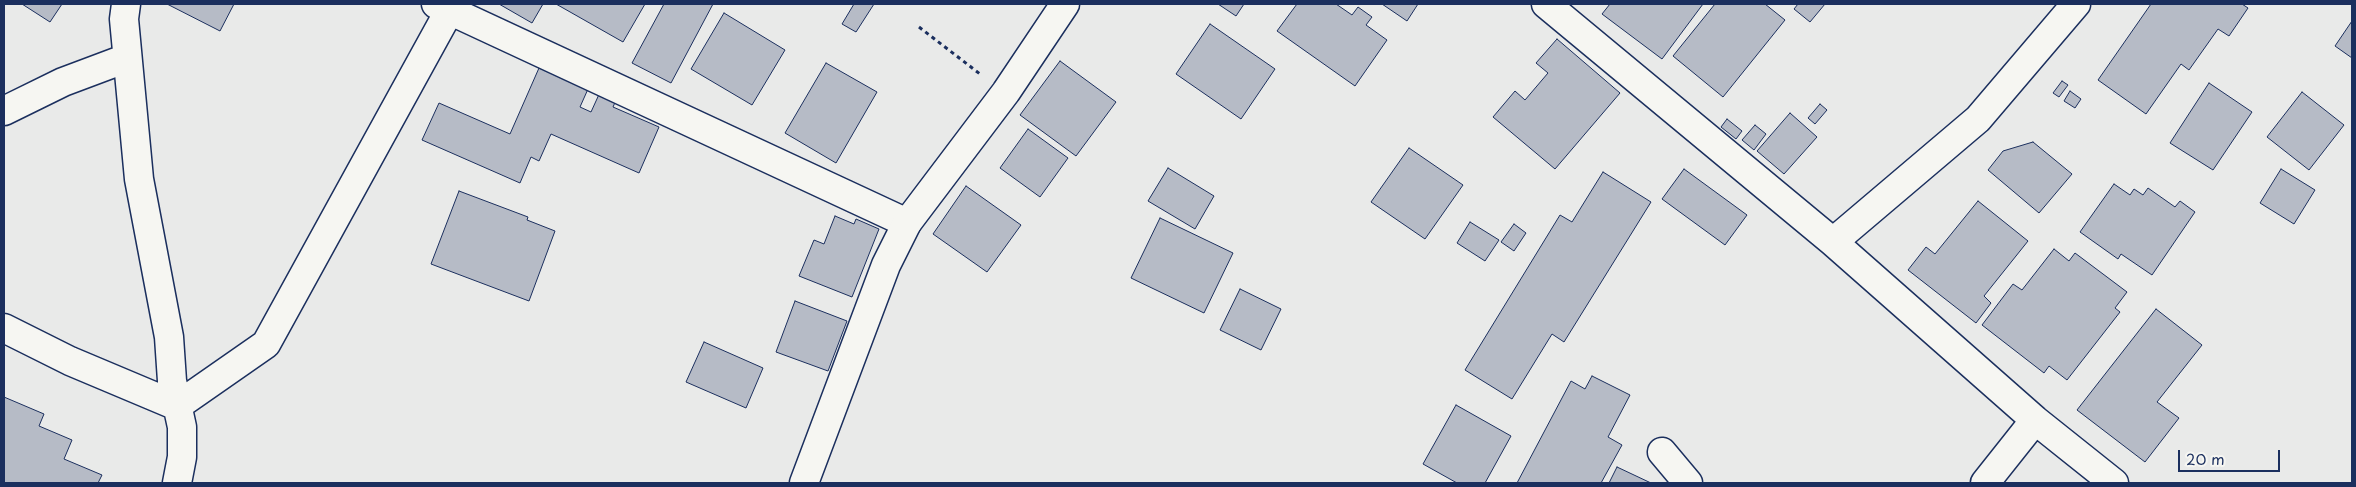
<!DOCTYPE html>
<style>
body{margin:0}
#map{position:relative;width:2356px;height:487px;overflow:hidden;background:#e9eae9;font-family:"Playpen Sans",sans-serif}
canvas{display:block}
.frame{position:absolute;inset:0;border:5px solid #1b2f5e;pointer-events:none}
.scale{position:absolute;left:2178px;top:450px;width:102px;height:22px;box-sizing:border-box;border:2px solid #1b2f5e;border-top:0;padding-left:6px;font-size:15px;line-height:18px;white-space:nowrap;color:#1b2f5e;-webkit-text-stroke:4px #f6f6f2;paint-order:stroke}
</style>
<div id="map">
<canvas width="2356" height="487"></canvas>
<div class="frame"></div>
<div class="scale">20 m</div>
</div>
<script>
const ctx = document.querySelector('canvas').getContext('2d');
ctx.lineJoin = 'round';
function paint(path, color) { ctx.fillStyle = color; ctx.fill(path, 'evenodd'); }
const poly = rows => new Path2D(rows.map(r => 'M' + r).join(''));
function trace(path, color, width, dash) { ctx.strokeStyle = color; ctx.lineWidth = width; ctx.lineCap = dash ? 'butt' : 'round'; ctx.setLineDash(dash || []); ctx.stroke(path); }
const building = poly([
 [22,4,62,4,50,22,22,4],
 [167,4,234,4,220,31,167,4],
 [499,4,543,4,532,23,499,4],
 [556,4,645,4,623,42,556,4],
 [664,4,713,4,671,83,632,63,664,4],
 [854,4,874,4,856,32,842,24,854,4],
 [1218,4,1244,4,1236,16,1218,4],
 [1297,4,1336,4,1352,15,1358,7,1372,17,1366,25,1387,40,1355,86,1277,31,1297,4],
 [1382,4,1418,4,1407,21,1382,4],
 [1610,4,1703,4,1662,59,1602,14,1610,4],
 [1715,4,1765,4,1785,20,1723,97,1673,56,1715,4],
 [1798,4,1825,4,1810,22,1794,9,1798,4],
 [2151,4,2242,4,2248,8,2229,36,2218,29,2189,70,2181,64,2146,114,2098,80,2151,4],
 [724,13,785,50,752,105,691,69,724,13],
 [2352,21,2352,58,2335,46,2352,21],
 [1210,24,1275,69,1241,119,1176,74,1210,24],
 [1557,39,1620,93,1555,169,1493,117,1515,91,1525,100,1548,73,1536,63,1557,39],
 [1060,61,1116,102,1076,156,1020,115,1060,61],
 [826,63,877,92,836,163,785,133,826,63],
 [539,68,588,89,580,107,591,112,601,90,617,98,613,107,659,127,639,173,551,134,539,161,531,157,520,183,422,140,439,103,510,134,539,68],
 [2062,81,2068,85,2059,97,2053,93,2062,81],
 [2209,83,2252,112,2213,170,2170,143,2209,83],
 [2070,91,2081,99,2075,108,2064,101,2070,91],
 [2302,92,2344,125,2309,170,2267,137,2302,92],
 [1820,104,1827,110,1815,124,1808,118,1820,104],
 [1790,113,1817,137,1784,174,1757,151,1790,113],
 [1727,119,1742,131,1736,139,1721,127,1727,119],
 [1755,125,1766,134,1754,150,1742,140,1755,125],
 [1028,129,1068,158,1040,197,1000,168,1028,129],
 [2033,142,2072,174,2039,213,1988,170,2003,151,2033,142],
 [1409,148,1463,185,1425,239,1371,202,1409,148],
 [1168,168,1214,196,1195,229,1148,201,1168,168],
 [1684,169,1747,215,1725,245,1662,199,1684,169],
 [2281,169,2315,190,2294,224,2260,203,2281,169],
 [1603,172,1651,202,1564,342,1552,334,1512,399,1465,370,1560,215,1572,222,1603,172],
 [2114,184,2130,195,2134,189,2143,195,2148,188,2175,207,2180,201,2195,212,2152,275,2121,254,2118,259,2080,232,2114,184],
 [966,186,1021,225,987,272,933,234,966,186],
 [459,191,528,217,527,220,555,231,529,301,431,264,459,191],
 [1978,201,2028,241,1984,296,1991,303,1976,323,1908,270,1926,247,1935,254,1978,201],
 [835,216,854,224,856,219,879,229,852,297,799,276,814,240,824,244,835,216],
 [1160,218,1233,253,1204,313,1131,278,1160,218],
 [1470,222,1499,240,1485,261,1457,243,1470,222],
 [1514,224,1526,233,1514,251,1501,242,1514,224],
 [2054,249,2069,261,2075,253,2127,292,2115,308,2120,312,2067,380,2049,366,2044,373,1982,325,2013,284,2022,290,2054,249],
 [1240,289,1281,309,1261,350,1220,330,1240,289],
 [795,301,847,321,828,371,776,352,795,301],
 [2156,309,2202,345,2157,402,2179,418,2145,462,2077,410,2156,309],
 [704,342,763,368,746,408,686,382,704,342],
 [1592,376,1630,395,1608,437,1622,445,1601,483,1517,483,1571,381,1585,389,1592,376],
 [4,397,44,414,39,426,72,440,64,459,102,475,98,483,4,483,4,397],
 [1456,405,1511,436,1485,483,1457,483,1423,464,1456,405],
 [1617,467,1651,483,1609,483,1617,467]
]);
const path = poly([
 [919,27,980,74]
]);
const minor = poly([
 [126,4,124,19,139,179,169,337,172,381,182,427,182,457,177,483],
 [436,4,907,223],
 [1546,4,1833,242],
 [2076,4,1978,119,1833,242,2035,420,2114,483],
 [4,111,63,82,127,58],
 [4,328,70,361,177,406,266,344,453,4],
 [1662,452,1688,483],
 [1985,483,2035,420]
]);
const tertiary = poly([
 [804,483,886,265,907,223,1006,92,1065,4]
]);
paint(building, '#b6bbc6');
trace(building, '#1b2f5e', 1);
trace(minor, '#1b2f5e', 31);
trace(tertiary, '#1b2f5e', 31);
trace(path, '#1b2f5e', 3, [4, 4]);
trace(minor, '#f6f6f2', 28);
trace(tertiary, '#f6f6f2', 28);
</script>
